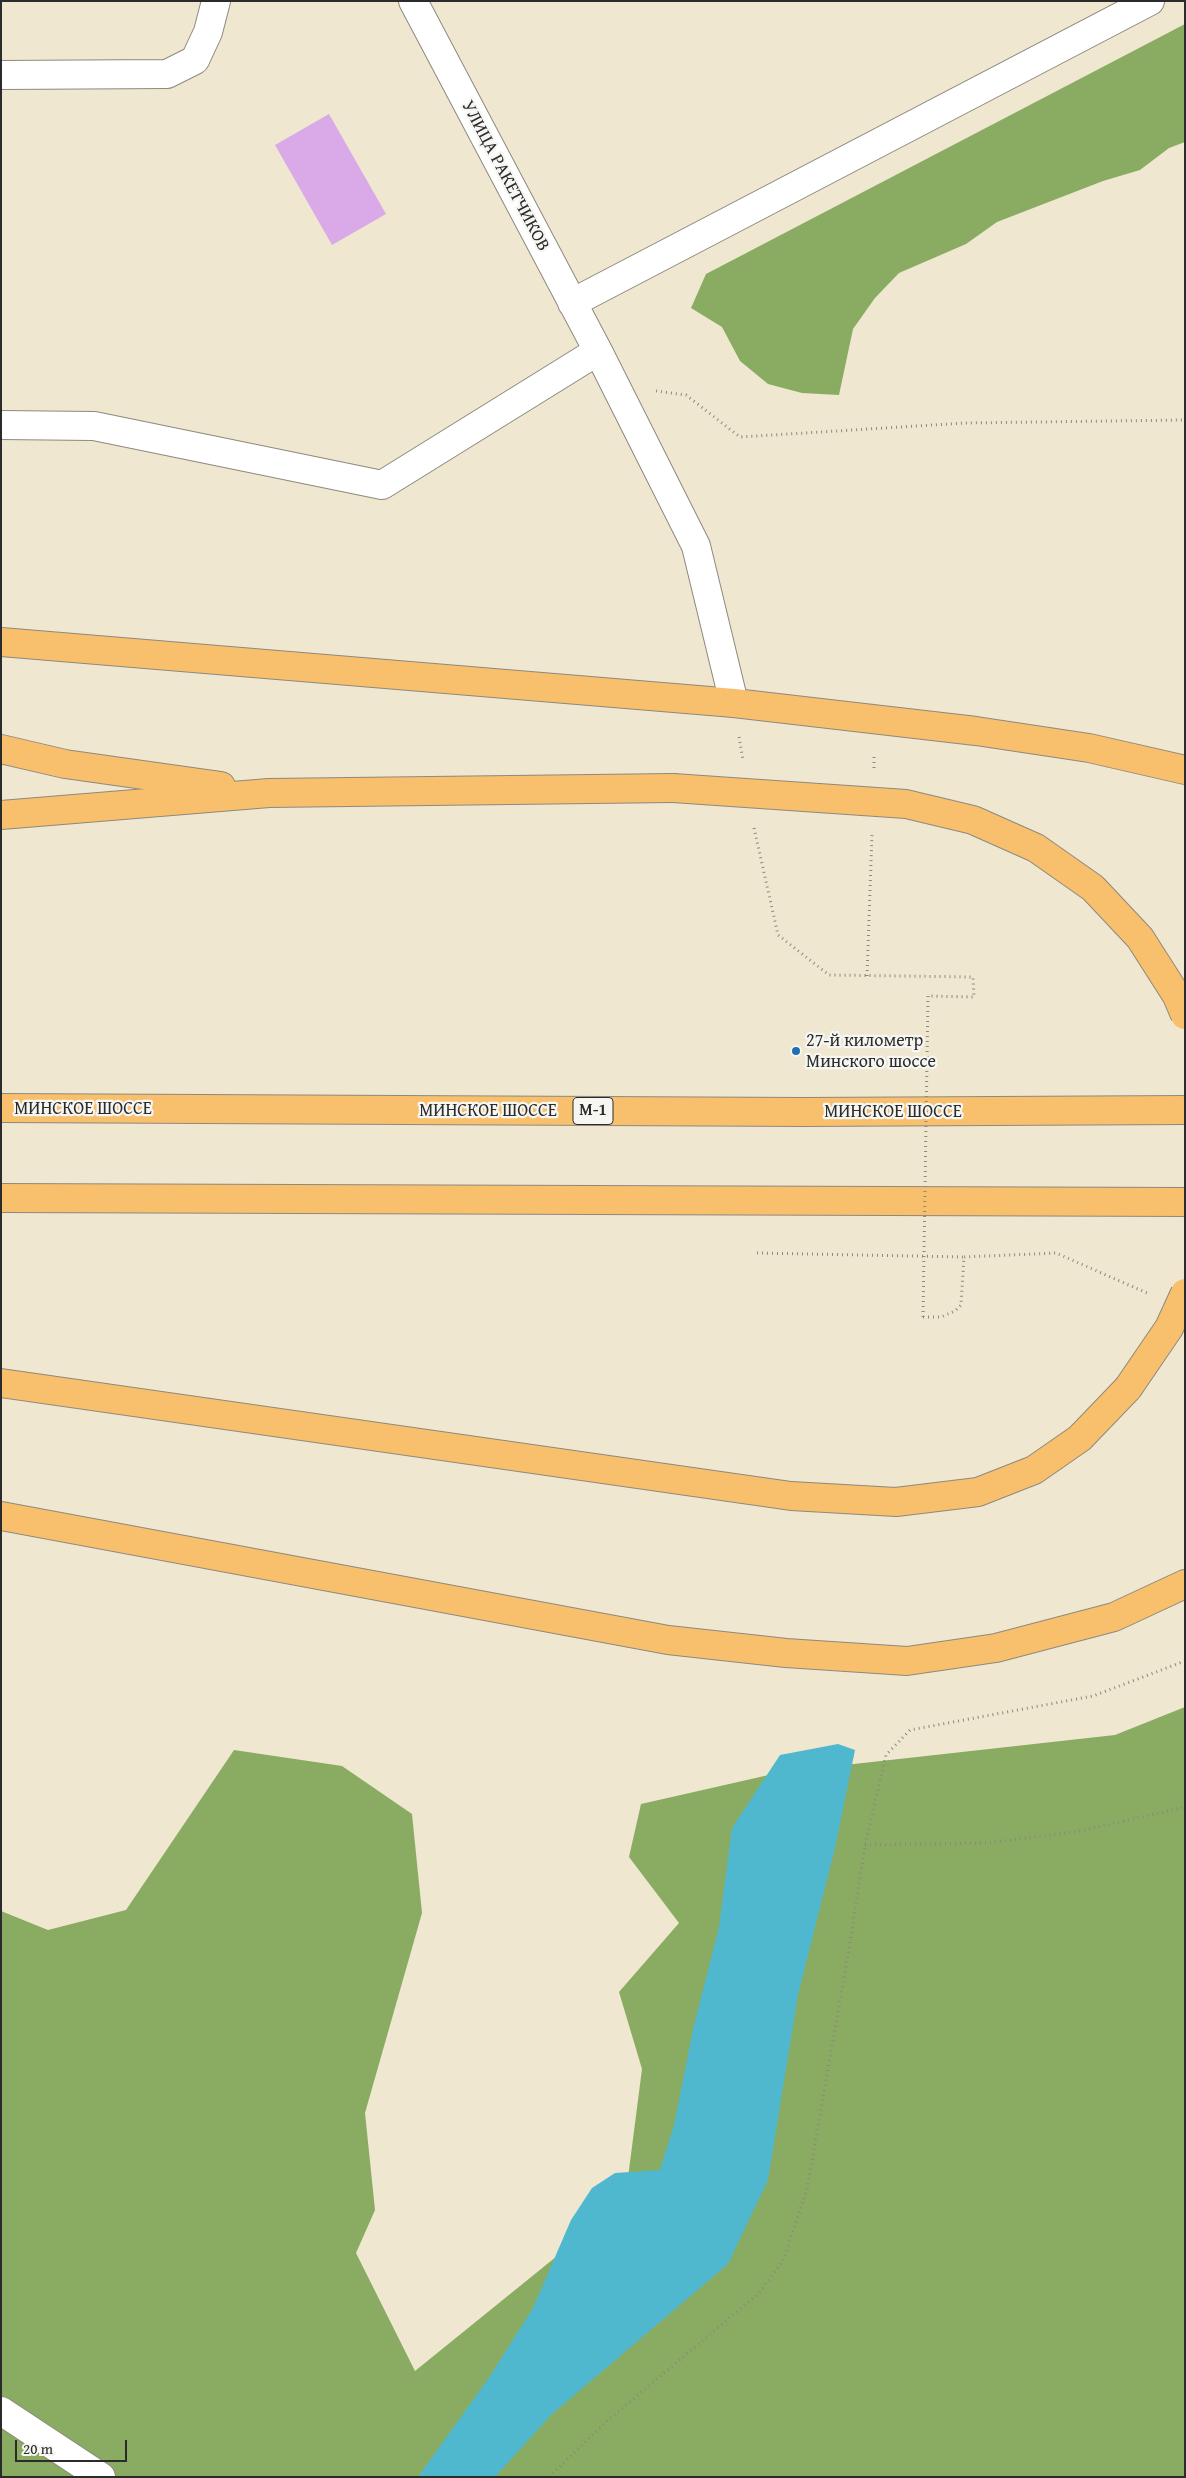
<!DOCTYPE html>
<meta charset="utf-8">
<style>
body{margin:0}
#map{position:relative;width:1186px;height:2478px;overflow:hidden;background:#efe7d0;font-family:"Gentium Book Plus",serif}
canvas{display:block}
.frame{position:absolute;inset:0;border:2px solid #2b2b2b;pointer-events:none}
.scale{position:absolute;left:15px;top:2440px;width:112px;height:22px;box-sizing:border-box;border:2px solid #2b2b2b;border-top:0;padding-left:6px;font-size:15px;line-height:18px;white-space:nowrap;color:#2b2b2b;-webkit-text-stroke:4px #f6f6f2;paint-order:stroke}
</style>
<div id="map">
<canvas width="1186" height="2478"></canvas>
<div class="frame"></div>
<div class="scale">20 m</div>
</div>
<script>
const ctx = document.querySelector('canvas').getContext('2d');
ctx.lineJoin = 'round';
function paint(path, color) { ctx.fillStyle = color; ctx.fill(path, 'evenodd'); }
const poly = rows => new Path2D(rows.map(r => 'M' + r).join(''));
function trace(path, color, width, dash) { ctx.strokeStyle = color; ctx.lineWidth = width; ctx.lineCap = dash ? 'butt' : 'round'; ctx.setLineDash(dash || []); ctx.stroke(path); }
function drawText(font, color, halo, rows, align = 'center') {
  ctx.font = font + ' "Gentium Book Plus",serif'; ctx.lineWidth = 4.5; ctx.setLineDash([]); ctx.textBaseline = 'middle'; ctx.strokeStyle = halo; ctx.fillStyle = color; for (const [text, x, y, turn = 0] of rows) {
    ctx.save(); ctx.translate(x, y); ctx.rotate((+turn || 0) * Math.PI / 180); ctx.textAlign = isNaN(turn) ? turn : align; if (halo) ctx.strokeText(text, 0, 0); ctx.fillText(text, 0, 0); ctx.restore();
  }
}
const forest = poly([
 [1185,24,1185,142,1169,148,1140,170,1103,181,997,222,966,244,899,273,875,298,853,329,839,395,802,393,768,384,740,361,722,327,691,308,706,274],
 [1185,1707,1185,2477,1,2477,1,1911,48,1930,126,1910,234,1750,342,1766,412,1814,422,1913,365,2113,375,2210,356,2253,415,2371,625,2201,642,2069,619,1992,679,1923,629,1857,641,1804,782,1772,1115,1735]
]);
const water = poly([
 [838,1744,855,1750,835,1848,798,1995,768,2180,728,2264,551,2415,495,2477,418,2477,490,2376,533,2308,571,2220,592,2188,615,2173,660,2170,674,2125,694,2025,719,1927,732,1828,780,1755]
]);
const building = poly([
 [329,114,386,214,332,245,275,145]
]);
const path = poly([
 [656,391,686,395,740,437,965,423,1185,420],
 [739,737,743,760],
 [874,768,874,754],
 [754,828,778,935,829,975,973,977,974,997,928,996],
 [867,976,872,835],
 [757,1253,964,1257],
 [923,1317,941,1317,955,1311,961,1305,964,1257,1056,1253,1147,1293],
 [865,1845,987,1843,1081,1831,1185,1807],
 [549,2477,607,2421,758,2294,783,2261,807,2189,849,1949,865,1845,886,1755,910,1730,1093,1696,1185,1661]
]);
const minor = poly([
 [413,1,598,351,696,546,734,703],
 [1,75,167,74,195,60,208,32,216,1],
 [572,303,1150,1],
 [1,425,94,426,382,485,598,351],
 [1,2411,101,2477]
]);
const major = poly([
 [1,642,734,703,976,731,1089,748,1185,770],
 [1,749,65,764,221,786],
 [1,815,269,793,673,788],
 [1,1383,791,1496,896,1502,978,1492,1034,1470,1080,1438,1128,1388],
 [1,1516,668,1640,786,1653,907,1661,996,1648,1114,1617,1185,1584]
]);
const highway = poly([
 [1,1108,803,1112,1185,1110],
 [1,1198,1185,1202]
]);
const pathBridge = poly([
 [923,1317,928,996]
]);
const majorBridge = poly([
 [673,788,906,804,973,820,1036,848,1093,888,1140,938,1177,996,1185,1015],
 [1128,1388,1169,1328,1185,1293]
]);
const markers = [
 [796,1051,5,"#1f6fb2"]
];
const shields = [
 [593,1111,40]
];
const shieldNames = [
 ["М-1",593,1111]
];
const streetNames = [
 ["УЛИЦА РАКЕТЧИКОВ",505,176,62],
 ["МИНСКОЕ ШОССЕ",83,1109],
 ["МИНСКОЕ ШОССЕ",488,1111],
 ["МИНСКОЕ ШОССЕ",893,1112]
];
const poiNames = [
 ["27-й километр",806,1041],
 ["Минского шоссе",806,1062]
];
paint(forest, '#89ac62');
paint(water, '#50b8ce');
paint(building, '#d9aae7');
trace(minor, '#8d897e', 30);
trace(major, '#8d897e', 30);
trace(highway, '#8d897e', 30);
trace(path, '#8d897e', 3, [1, 4]);
trace(minor, '#fff', 28);
trace(major, '#f8bf6c', 28);
trace(highway, '#f8bf6c', 28);
trace(majorBridge, '#8d897e', 30, []);
trace(pathBridge, '#8d897e', 3, [1, 4]);
trace(majorBridge, '#f8bf6c', 28);
for (const [x, y, r, color] of markers) { const dot = new Path2D(); dot.arc(x, y, r, 0, 2 * Math.PI); ctx.fillStyle = color; ctx.fill(dot); trace(dot, '#f6f6f2', 2); }
for (const [x, y, w] of shields) { const box = new Path2D(); box.roundRect(x - w / 2, y - 13.5, w, 27, 4); ctx.fillStyle = '#f6f6f2'; ctx.fill(box); trace(box, '#2b2b2b', 1); }
drawText('bold 16px', '#2b2b2b', null, shieldNames);
drawText('18px', '#2b2b2b', '#f6f6f2', streetNames);
drawText('18px', '#2b2b2b', '#f6f6f2', poiNames, 'left');
</script>
